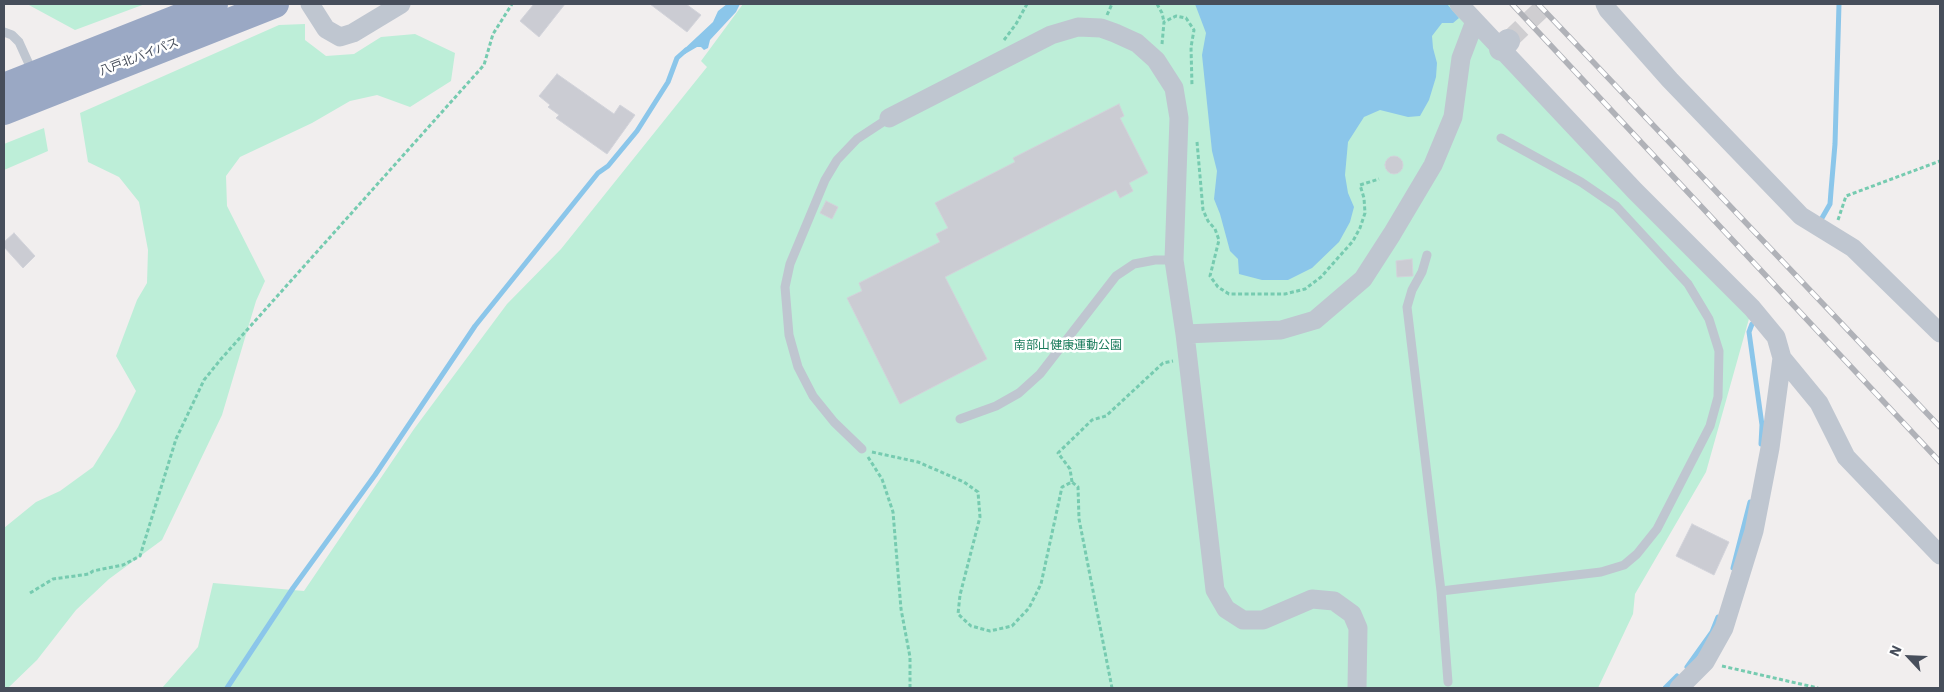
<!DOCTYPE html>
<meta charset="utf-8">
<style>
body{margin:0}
#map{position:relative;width:1944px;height:692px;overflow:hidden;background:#f1eeee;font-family:"IBM Plex Sans",sans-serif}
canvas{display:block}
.frame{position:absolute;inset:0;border:5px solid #474e5b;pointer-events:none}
.north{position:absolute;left:1884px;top:632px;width:50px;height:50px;-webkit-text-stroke:4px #fff;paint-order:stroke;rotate:295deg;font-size:14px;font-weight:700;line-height:20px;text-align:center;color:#474e5b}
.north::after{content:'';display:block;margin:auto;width:18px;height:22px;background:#474e5b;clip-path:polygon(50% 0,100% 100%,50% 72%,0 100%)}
</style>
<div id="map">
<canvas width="1944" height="692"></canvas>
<div class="frame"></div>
<div class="north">N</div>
</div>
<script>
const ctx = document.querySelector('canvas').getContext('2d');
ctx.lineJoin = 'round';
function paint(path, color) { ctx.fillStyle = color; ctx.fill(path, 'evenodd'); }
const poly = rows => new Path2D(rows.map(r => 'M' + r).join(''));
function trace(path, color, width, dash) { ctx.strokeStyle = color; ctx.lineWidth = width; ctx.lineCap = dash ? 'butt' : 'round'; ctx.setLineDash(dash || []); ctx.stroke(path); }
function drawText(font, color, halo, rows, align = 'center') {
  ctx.font = font + ' "IBM Plex Sans","Noto Sans JP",sans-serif'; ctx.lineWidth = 5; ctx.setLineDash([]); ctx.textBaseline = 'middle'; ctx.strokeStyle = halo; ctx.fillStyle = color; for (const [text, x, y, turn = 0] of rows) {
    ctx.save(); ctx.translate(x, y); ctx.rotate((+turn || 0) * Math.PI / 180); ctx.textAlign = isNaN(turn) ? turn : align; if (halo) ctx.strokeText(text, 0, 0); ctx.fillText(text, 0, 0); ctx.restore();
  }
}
const green = poly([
 [27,4,145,4,75,30],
 [743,4,1459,4,1752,308,1706,472,1635,594,1633,614,1598,688,162,688,198,647,213,583,304,591,414,429,507,304,561,249,707,67,701,61],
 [305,24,305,40,326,56,354,54,381,37,415,34,455,53,451,81,410,107,377,95,350,101,312,123,240,157,226,176,227,206,265,281,256,301,222,415,162,540,109,579,76,610,37,660,8,688,4,688,4,528,36,502,60,491,93,467,118,427,136,391,116,356,137,300,147,283,148,250,139,202,119,177,88,162,80,113,279,25],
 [44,128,48,151,4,170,4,144]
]);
const water = poly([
 [727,4,740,4,736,12,710,40,708,48,704,50,701,47,697,47,685,54,682,51,713,22,718,11],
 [1195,4,1447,4,1459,18,1453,23,1442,23,1432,36,1433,48,1437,63,1436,77,1429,100,1420,116,1408,117,1380,110,1364,117,1348,142,1345,175,1348,193,1354,207,1350,222,1339,242,1312,268,1288,280,1262,280,1239,274,1238,259,1230,251,1220,214,1214,199,1217,171,1212,151,1202,55,1206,33]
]);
const stream = poly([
 [1822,218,1830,204,1831,191,1835,144,1839,4],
 [1752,324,1749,332,1762,425,1761,444],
 [1733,568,1750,502],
 [1687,667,1712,632,1718,617],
 [227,688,293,588,375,475,475,326,598,173,608,166,637,131,668,82,677,58,686,50],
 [1665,688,1677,676]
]);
const building = poly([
 [534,4,565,4,539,37,520,21,534,4],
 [650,4,686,4,701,15,687,32,650,4],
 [557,74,614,114,620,105,635,115,607,154,556,118,559,115,548,107,550,105,539,96,557,74],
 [1119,104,1124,116,1120,118,1148,173,1129,183,1133,191,1120,198,1116,190,945,277,987,359,900,404,847,298,862,291,859,283,940,242,936,234,948,228,935,203,1015,162,1013,158,1119,104],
 '1385 165a9 9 0 1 1 18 0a9 9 0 1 1-18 0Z',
 [826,201,838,207,832,219,820,213,826,201],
 [14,233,35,256,23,268,4,247,4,242,14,233],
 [1412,259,1413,276,1397,277,1396,261,1412,259],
 [1692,524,1729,542,1714,575,1676,556,1692,524]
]);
const minorTunnel = poly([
 [1508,41,1547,4]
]);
const path = poly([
 [1157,4,1162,13,1164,22],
 [1107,15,1112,4],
 [1004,40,1016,24,1027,4],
 [1162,44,1164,22,1176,16,1186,18,1194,30,1191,47,1192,86],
 [1197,142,1203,210,1208,221,1215,229,1219,240,1210,276,1218,287,1229,294,1285,294,1305,289,1321,277,1353,241,1360,228,1365,213,1364,198,1360,185,1379,179],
 [1838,220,1846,196,1940,161],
 [872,452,918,462,964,482,978,492,980,517,960,595,958,614,971,626,990,631,1012,626,1029,608,1041,584,1062,487,1072,482,1078,487,1079,519,1112,688],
 [868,457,882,479,893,512,901,609,910,657,910,688],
 [1072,482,1070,469,1058,453,1092,420,1106,416,1163,363,1173,361],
 [30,593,53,579,89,574,93,571,123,565,140,556,176,439,204,380,221,359,484,65,493,34,512,4],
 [1722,666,1818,688]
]);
const service = poly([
 [4,32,12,35,19,42,33,73],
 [1427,255,1422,272,1412,290,1407,307,1441,591,1448,682],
 [960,419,996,406,1019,393,1040,374,1116,276,1134,264,1155,260,1174,260],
 [862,449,834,422,813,396,798,367,789,335,785,287,790,264,825,180,837,160,857,139,889,118],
 [1441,591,1601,572,1624,565,1637,554,1657,529,1710,426,1718,397,1719,351,1709,319,1688,284,1616,206,1581,182,1501,138]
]);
const minor = poly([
 [310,4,326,29,340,37,353,33,401,4],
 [1459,4,1635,191,1752,308,1776,337,1782,358,1819,403,1846,457,1940,555],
 [1605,4,1608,10,1670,80,1801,216,1853,248,1940,333],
 [889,118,1051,35,1078,27,1101,28,1115,33,1137,43,1156,60,1174,88,1179,118,1174,260,1185,334,1215,590,1226,609,1243,620,1263,620,1312,599,1334,601,1352,614,1358,628,1357,688],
 [1185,334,1281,330,1315,320,1363,279,1392,234,1433,165,1453,117,1461,58,1475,21],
 [1679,688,1705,662,1724,628,1754,531,1770,448,1782,358]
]);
const tertiary = poly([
 [1501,49,1508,41]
]);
const trunk = poly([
 [4,87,214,4],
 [4,111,275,4]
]);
const rail = poly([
 [1512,4,1940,462],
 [1538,4,1940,427]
]);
const streetNames = [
 ["八戸北バイパス",139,57,-21]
];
const parkNames = [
 ["南部山健康運動公園",1068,346]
];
paint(green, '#bdeed8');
paint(water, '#8bc6ea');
trace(stream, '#8bc6ea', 5);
paint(building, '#cbccd3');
trace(building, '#d2d3da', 1);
trace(minorTunnel, '#cfced1', 19, [19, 9]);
trace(path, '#76cbb0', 3, [4, 2.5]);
trace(service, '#bfc6d0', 9);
trace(minor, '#bfc6d0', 19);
trace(tertiary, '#bfc6d0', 24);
trace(trunk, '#9aa8c4', 28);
trace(rail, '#b0b2b8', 5.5);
trace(rail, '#fff', 4, [11]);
drawText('12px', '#474e5b', '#fff', streetNames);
drawText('12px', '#197b5b', '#fff', parkNames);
</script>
